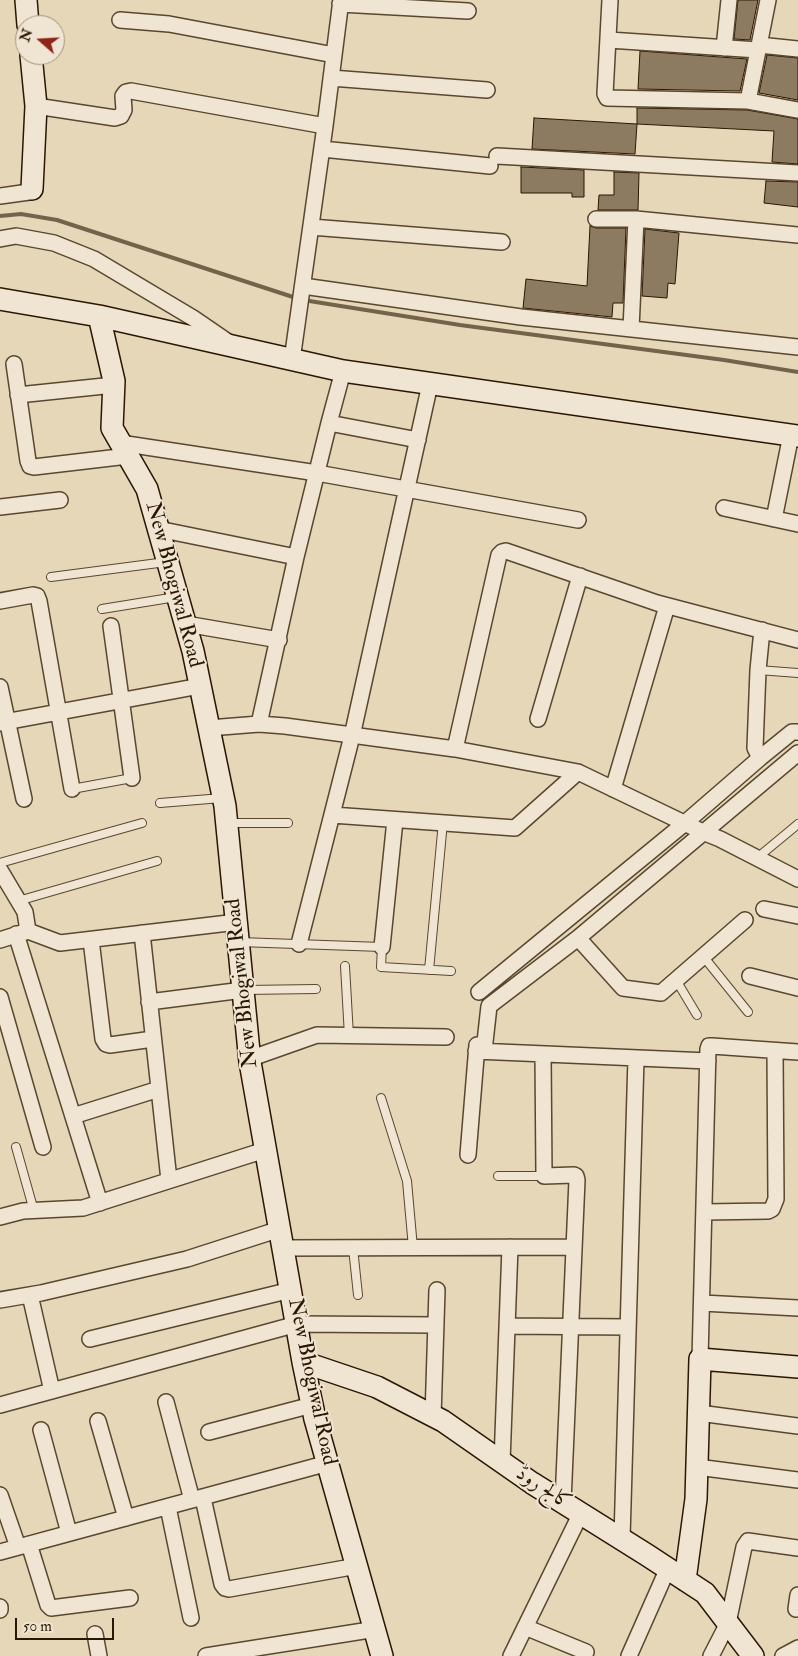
<!DOCTYPE html>
<meta charset="utf-8">
<style>
body{margin:0}
#map{position:relative;width:798px;height:1656px;overflow:hidden;background:#e6d7b9;font-family:"IM FELL Double Pica",serif}
canvas{display:block}
.north{position:absolute;left:15px;top:15px;width:50px;height:50px;box-sizing:border-box;background:#efe5d2;border:1px solid #a0937e;border-radius:50%;rotate:289deg;font-size:14px;font-weight:700;line-height:20px;text-align:center;color:#2a1701}
.north::after{content:'';display:block;margin:auto;width:18px;height:22px;background:#8f2418;clip-path:polygon(50% 0,100% 100%,50% 72%,0 100%)}
.scale{position:absolute;left:15px;top:1618px;width:99px;height:22px;box-sizing:border-box;border:2px solid #2a1701;border-top:0;padding-left:6px;font-size:15px;line-height:18px;white-space:nowrap;color:#2a1701;-webkit-text-stroke:4px #efe5d2;paint-order:stroke}
</style>
<div id="map">
<canvas width="798" height="1656"></canvas>
<div class="north">N</div>
<div class="scale">50 m</div>
</div>
<script>
const ctx = document.querySelector('canvas').getContext('2d');
ctx.lineJoin = 'round';
const poly = rows => new Path2D(rows.map(r => 'M' + r).join(''));
function trace(path, color, width, dash) { ctx.strokeStyle = color; ctx.lineWidth = width; ctx.lineCap = dash ? 'butt' : 'round'; ctx.setLineDash(dash || []); ctx.stroke(path); }
function paint(path, color) { ctx.fillStyle = color; ctx.fill(path, 'evenodd'); }
function drawText(font, color, halo, rows, align = 'center') {
  ctx.font = font + ' "IM FELL Double Pica",Amiri,serif'; ctx.lineWidth = 4; ctx.setLineDash([]); ctx.textBaseline = 'middle'; ctx.strokeStyle = halo; ctx.fillStyle = color; for (const [text, x, y, turn = 0] of rows) {
    ctx.save(); ctx.translate(x, y); ctx.rotate((+turn || 0) * Math.PI / 180); ctx.textAlign = isNaN(turn) ? turn : align; if (halo) ctx.strokeText(text, 0, 0); ctx.fillText(text, 0, 0); ctx.restore();
  }
}
const stream = poly([
 [0,216,21,214,57,220,296,298],
 [303,300,460,325,724,360,798,372]
]);
const building = poly([
 [738,0,758,0,750,40,734,39,738,0],
 [640,51,747,59,740,91,638,89,640,51],
 [767,55,798,58,798,100,759,93,767,55],
 [637,108,747,110,798,119,798,164,772,162,774,131,637,124,637,108],
 [534,118,637,124,635,154,532,149,534,118],
 [521,167,584,170,584,197,572,197,572,193,521,193,521,167],
 [614,172,639,173,638,210,598,210,599,195,614,195,614,172],
 [766,181,798,182,798,207,764,203,766,181],
 [590,226,596,228,626,228,623,303,613,303,612,317,523,308,526,279,587,286,590,226],
 [645,229,679,233,675,284,668,283,667,298,642,296,645,229]
]);
const lane = poly([
 [51,577,166,562],
 [102,609,176,597],
 [758,670,798,673],
 [72,789,132,778],
 [160,803,222,798],
 [228,823,288,823],
 [757,858,798,824],
 [0,863,142,823],
 [18,901,157,861],
 [239,942,382,947,381,967,451,971],
 [703,956,748,1012],
 [345,966,349,1036],
 [429,970,443,822],
 [676,980,697,1015],
 [245,990,316,989],
 [381,1098,407,1181,413,1248],
 [16,1147,34,1211],
 [498,1176,544,1176],
 [353,1248,358,1295]
]);
const street = poly([
 [610,0,605,94,607,98,748,101,798,110],
 [340,4,468,11],
 [120,20,169,24,334,55],
 [609,40,758,50],
 [759,45,798,49],
 [724,48,729,0],
 [331,78,487,90],
 [748,101,768,0],
 [36,106,115,118,121,116,124,110,123,96,126,92,131,91,325,126],
 [322,149,490,166],
 [497,156,798,173],
 [0,196,29,192,32,189],
 [596,219,636,219,798,235],
 [311,227,502,242],
 [0,239,16,236,54,243,94,259,193,318,228,342],
 [303,286,521,317,798,347],
 [631,329,636,219],
 [292,360,325,126,341,0],
 [14,364,28,461,30,466,34,467,128,456],
 [18,395,114,385],
 [329,423,418,440],
 [120,443,317,473,578,520],
 [0,507,60,500],
 [724,508,798,524],
 [774,519,791,435],
 [158,529,296,557],
 [0,601,33,595,37,596,39,601,72,789],
 [186,624,279,640],
 [111,626,132,778],
 [0,687,24,799],
 [538,719,580,576],
 [0,723,200,686],
 [259,724,296,557,329,423,343,371],
 [209,728,259,724,285,726,455,749,578,772,705,833,720,839,798,879],
 [455,749,499,555,502,552,506,551,657,603,798,640],
 [760,758,755,748,758,670,762,630],
 [613,789,667,606],
 [332,815,515,828,578,772],
 [0,870,25,912,28,931],
 [764,909,798,916],
 [142,933,169,1180],
 [16,934,100,1203],
 [578,938,623,988,661,993,745,920],
 [0,940,28,931,60,943,237,922],
 [91,940,103,1039,106,1044,110,1045,153,1039],
 [299,944,352,736,430,384],
 [382,947,395,820],
 [750,976,798,988],
 [479,992,685,823,760,758,792,732,798,732],
 [0,997,43,1147],
 [149,1002,243,990],
 [476,1051,708,1061],
 [484,1051,489,1006,578,938,798,753],
 [543,1054,544,1176,574,1175,576,1176,577,1180,563,1502],
 [249,1059,317,1035,446,1037],
 [73,1116,159,1089],
 [468,1155,477,1045],
 [705,1212,768,1211,772,1209,776,1199,775,1051],
 [0,1217,23,1211,83,1208,265,1150],
 [283,1248,574,1247],
 [30,1295,52,1391],
 [0,1300,41,1293,187,1259,280,1229],
 [702,1303,798,1308],
 [507,1326,628,1327],
 [90,1339,291,1290],
 [700,1359,708,1049,709,1046,712,1046,798,1052],
 [166,1402,192,1500],
 [0,1405,297,1324,436,1325],
 [699,1413,798,1426],
 [433,1417,437,1290],
 [98,1421,126,1518],
 [41,1430,69,1533],
 [209,1432,312,1405],
 [502,1462,510,1247],
 [697,1467,798,1480],
 [0,1495,18,1547],
 [203,1498,222,1584,225,1588,229,1589,357,1566],
 [168,1507,191,1618],
 [622,1538,636,1058],
 [29,1544,48,1605,51,1608,130,1598],
 [0,1552,328,1463],
 [0,1607,0,1610],
 [796,1609,798,1595],
 [525,1627,586,1652],
 [95,1634,99,1656],
 [206,1656,376,1629],
 [511,1656,581,1513],
 [629,1656,668,1568],
 [711,1656,728,1623,744,1547,748,1541,798,1548],
 [783,1656,798,1648]
]);
const secondary = poly([
 [26,0,28,25],
 [31,55,36,106,32,189],
 [0,299,99,316,343,371,798,436],
 [99,316,114,381,112,428,147,489,193,651,225,806,250,1062,303,1362,315,1419,382,1656],
 [303,1362,377,1387,443,1421,532,1483,647,1555,705,1593,753,1656],
 [685,1580,696,1499,700,1359,798,1367]
]);
const streetNames = [
 ["New Bhogiwal Road",173,585,75],
 ["New Bhogiwal Road",243,983,-96],
 ["New Bhogiwal Road",311,1382,78],
 ["کالج روڈ",543,1489,33]
];
trace(stream, '#74634a', 4);
paint(building, '#8c7b61');
trace(building, '#2a1701', 1);
trace(lane, '#59472f', 10);
trace(street, '#59472f', 18);
trace(secondary, '#2a1701', 24);
trace(lane, '#efe5d2', 8);
trace(street, '#efe5d2', 15);
trace(secondary, '#efe5d2', 21);
drawText('21px', '#2a1701', '#efe5d2', streetNames);
</script>
